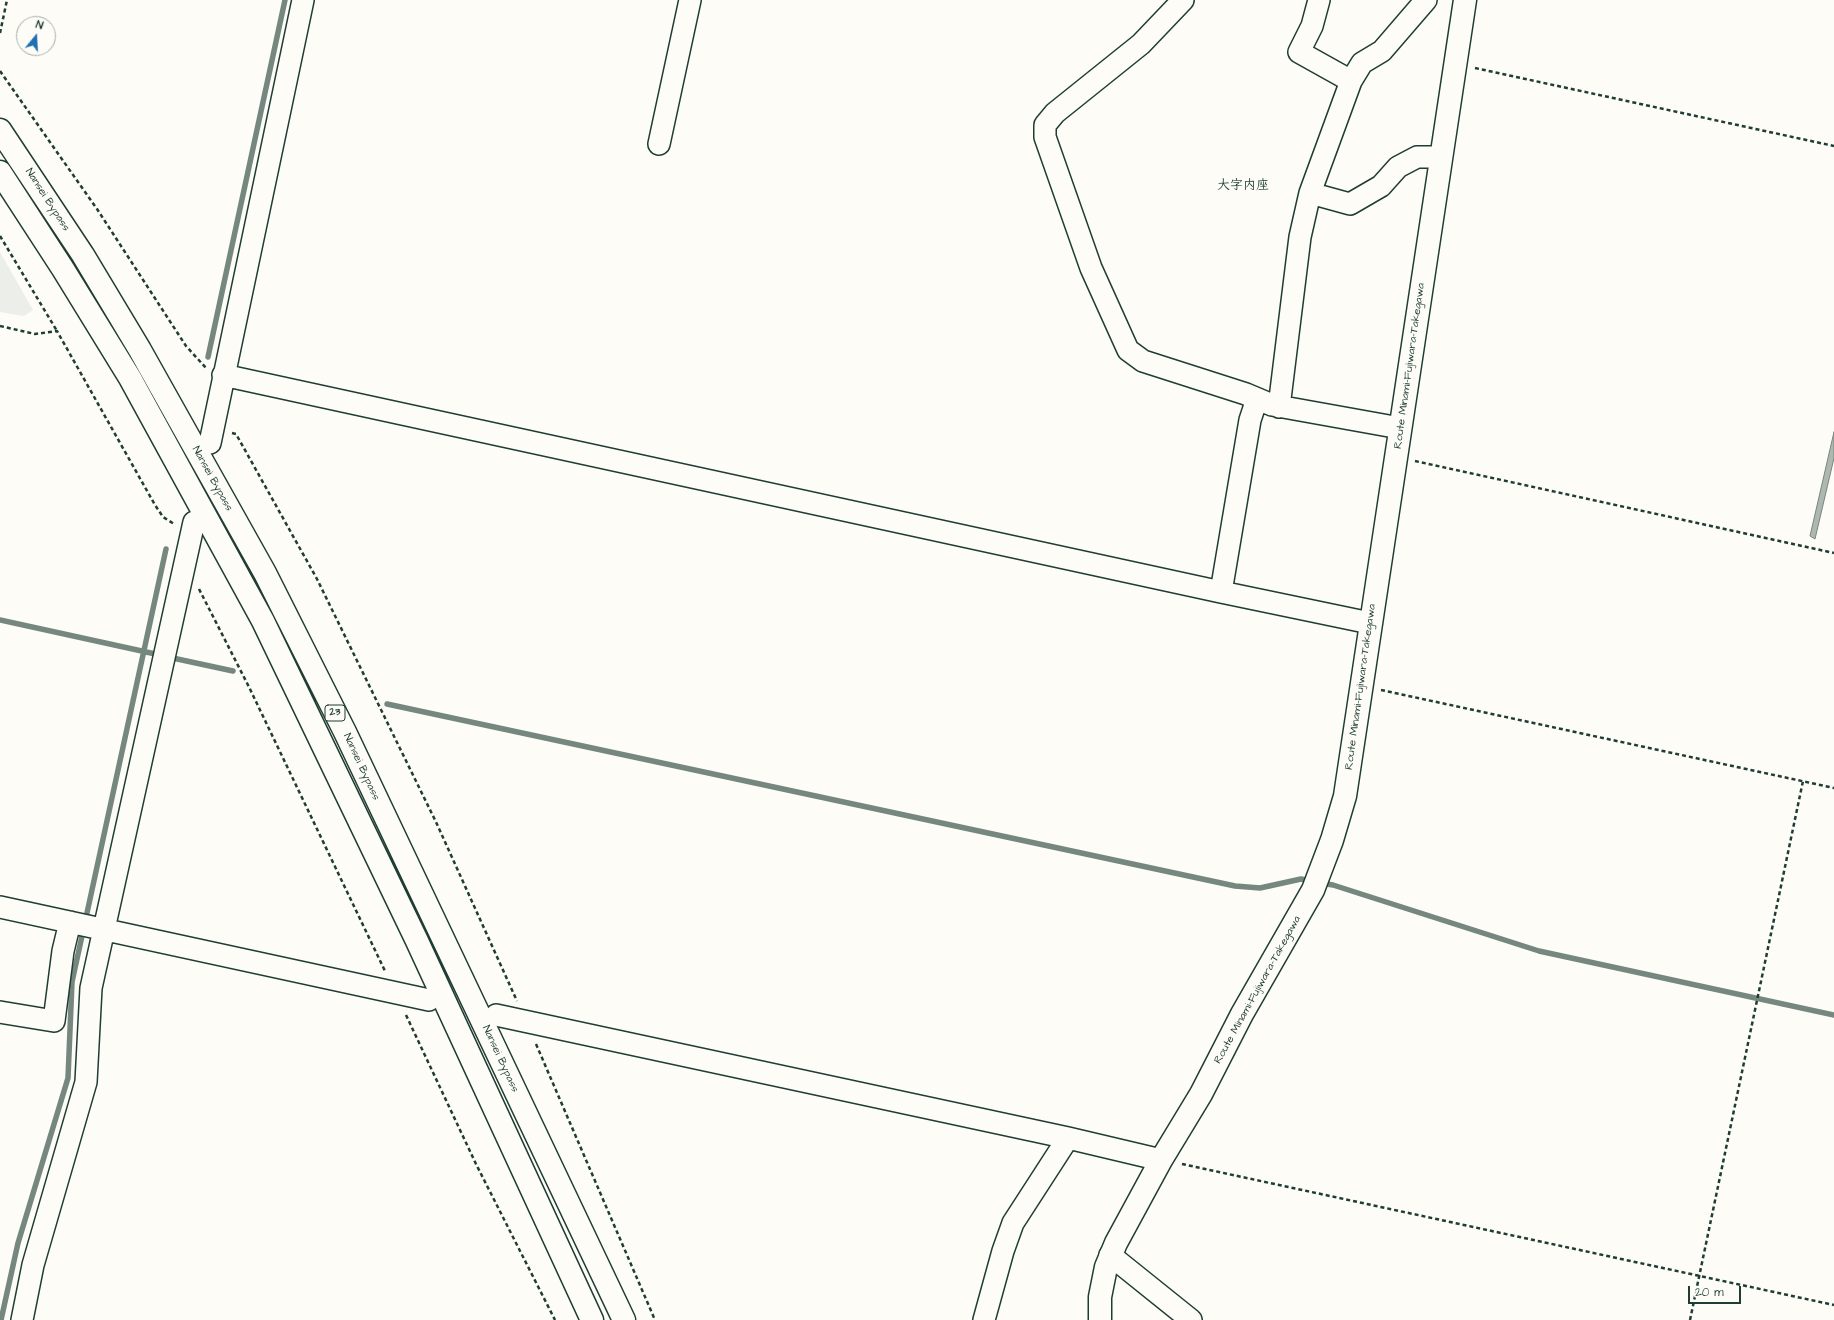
<!DOCTYPE html>
<meta charset="utf-8">
<style>
body{margin:0}
#map{position:relative;width:1834px;height:1320px;overflow:hidden;background:#fdfcf7;font-family:"Architects Daughter",sans-serif}
canvas{display:block}
.north{position:absolute;left:16px;top:16px;width:40px;height:40px;box-sizing:border-box;background:#fdfcf7;border:1px solid #a4b0a9;border-radius:50%;rotate:18deg;font-size:11px;font-weight:700;line-height:16px;text-align:center;color:#1f3d34}
.north::after{content:'';display:block;margin:auto;width:14px;height:18px;background:#1f6fb2;clip-path:polygon(50% 0,100% 100%,50% 72%,0 100%)}
.scale{position:absolute;left:1688px;top:1286px;width:53px;height:18px;box-sizing:border-box;border:2px solid #1f3d34;border-top:0;padding-left:5px;font-size:12px;line-height:14px;white-space:nowrap;color:#1f3d34;-webkit-text-stroke:3px #fdfcf7;paint-order:stroke}
</style>
<div id="map">
<canvas width="1834" height="1320"></canvas>
<div class="north">N</div>
<div class="scale">20 m</div>
</div>
<script>
const ctx = document.querySelector('canvas').getContext('2d');
ctx.lineJoin = 'round';
function paint(path, color) { ctx.fillStyle = color; ctx.fill(path, 'evenodd'); }
const poly = rows => new Path2D(rows.map(r => 'M' + r).join(''));
function trace(path, color, width, dash) { ctx.strokeStyle = color; ctx.lineWidth = width; ctx.lineCap = dash ? 'butt' : 'round'; ctx.setLineDash(dash || []); ctx.stroke(path); }
function drawText(font, color, halo, rows, align = 'center') {
  ctx.font = font + ' "Architects Daughter","Klee One",sans-serif'; ctx.lineWidth = 3.5; ctx.setLineDash([]); ctx.textBaseline = 'middle'; ctx.strokeStyle = halo; ctx.fillStyle = color; for (const [text, x, y, turn = 0] of rows) {
    ctx.save(); ctx.translate(x, y); ctx.rotate((+turn || 0) * Math.PI / 180); ctx.textAlign = isNaN(turn) ? turn : align; if (halo) ctx.strokeText(text, 0, 0); ctx.fillText(text, 0, 0); ctx.restore();
  }
}
const built = poly([
 [0,252,33,310,24,316,0,312]
]);
const water = poly([
 [1834,432,1834,458,1815,539,1810,536,1834,432]
]);
const stream = poly([
 [208,357,285,0],
 [0,620,160,655],
 [168,657,233,671],
 [387,704,1235,886,1260,888,1301,879,1312,881],
 [1320,883,1333,885,1539,951,1834,1015],
 [1,1320,18,1243,68,1078,72,982,166,549]
]);
const path = poly([
 [0,33,7,0],
 [1475,68,1834,146],
 [0,71,97,209,186,346,206,368],
 [0,236,57,331],
 [0,326,35,334,57,331,155,505,163,517,174,524],
 [232,433,236,434,317,579,436,822,517,1001],
 [1415,461,1834,553],
 [199,589,249,687,385,971],
 [1381,690,1834,788],
 [406,1015,476,1164,555,1320],
 [536,1044,655,1320],
 [1182,1164,1834,1305],
 [1690,1320,1803,781]
]);
const street = poly([
 [1183,0,1141,44,1055,113,1045,125,1045,137,1091,268,1128,350,1143,361,1246,394,1272,405,1400,428],
 [1319,0,1312,26,1299,52,1351,81],
 [1426,0,1382,51,1362,63,1351,81,1310,193,1350,204,1381,186,1398,167,1417,157,1440,157],
 [659,144,690,0],
 [223,375,1221,592,1370,623],
 [1279,407,1300,237,1310,193],
 [210,443,303,0],
 [1221,592,1250,420,1257,399],
 [0,907,429,1000],
 [0,1012,54,1021,63,951,70,922],
 [496,1015,1068,1138,1161,1160],
 [1110,1255,1191,1320],
 [22,1320,33,1265,86,1082,91,988,194,522],
 [984,1320,1003,1251,1013,1223,1068,1138]
]);
const secondary = poly([
 [1100,1320,1100,1297,1106,1267,1116,1243,1161,1160,1201,1094,1242,1014,1313,890,1332,840,1345,796,1465,0]
]);
const highway = poly([
 [0,130,83,255,140,350,265,573,345,732,624,1320],
 [0,172,63,269,130,378,263,621,417,941,592,1320]
]);
const shields = [
 [335,713,20]
];
const shieldNames = [
 ["23",335,713]
];
const streetNames = [
 ["Nansei Bypass",47,200,57],
 ["Route Minami-Fujiwara-Takegawa",1410,366,-82],
 ["Nansei Bypass",212,479,61],
 ["Route Minami-Fujiwara-Takegawa",1361,687,-82],
 ["Nansei Bypass",361,767,65],
 ["Route Minami-Fujiwara-Takegawa",1258,990,-61],
 ["Nansei Bypass",500,1059,65]
];
const quarterNames = [
 ["大字内座",1243,186]
];
paint(built, '#eceee9');
paint(water, '#aeb8b1');
trace(water, '#75877f', 1);
trace(stream, '#75877f', 5.5);
trace(street, '#1f3d34', 24);
trace(secondary, '#1f3d34', 25);
trace(highway, '#1f3d34', 25);
trace(path, '#1f3d34', 2.5, [4, 3]);
trace(street, '#fdfcf7', 21);
trace(secondary, '#fdfcf7', 22);
trace(highway, '#fdfcf7', 22);
for (const [x, y, w] of shields) { const box = new Path2D(); box.roundRect(x - w / 2, y - 8, w, 16, 3); ctx.fillStyle = '#fdfcf7'; ctx.fill(box); trace(box, '#1f3d34', 1); }
drawText('bold 10px', '#1f3d34', null, shieldNames);
drawText('11px', '#1f3d34', '#fdfcf7', streetNames);
drawText('bold 13px', '#1f3d34', '#fdfcf7', quarterNames);
</script>
